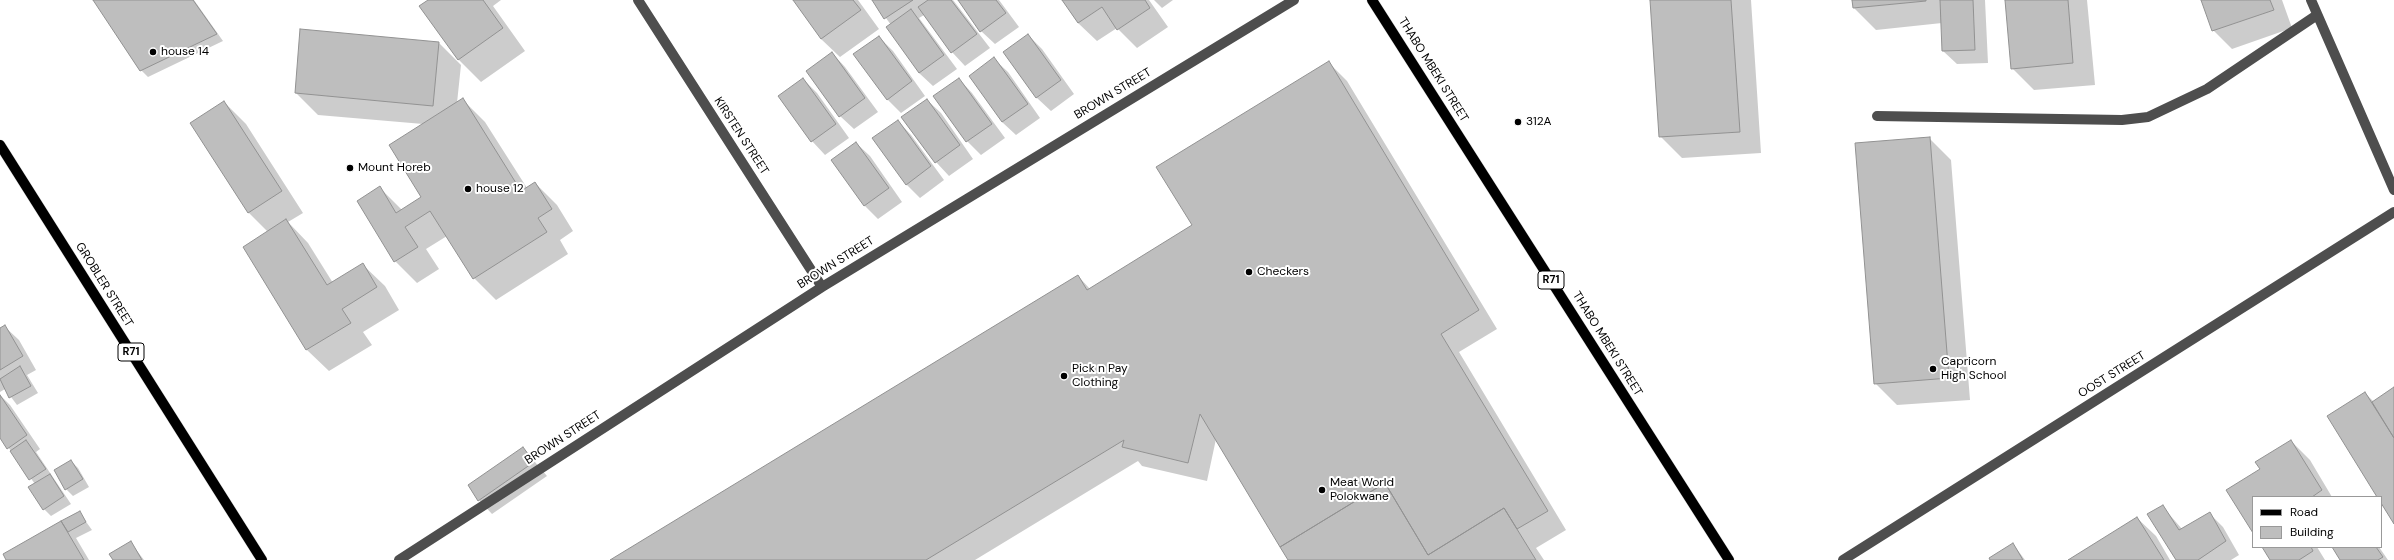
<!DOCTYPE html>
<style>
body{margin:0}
#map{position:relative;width:2394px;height:560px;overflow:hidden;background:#fff;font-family:"DM Sans",sans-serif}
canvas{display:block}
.legend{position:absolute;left:2252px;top:496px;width:130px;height:52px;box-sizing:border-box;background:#fff;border:1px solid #999;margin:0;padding:5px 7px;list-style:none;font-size:12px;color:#000}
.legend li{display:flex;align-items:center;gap:8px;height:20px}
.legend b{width:20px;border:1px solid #999}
</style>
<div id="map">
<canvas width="2394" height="560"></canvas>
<ul class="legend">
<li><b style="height:5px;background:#000"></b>Road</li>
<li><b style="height:11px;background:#bebebe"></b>Building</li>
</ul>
</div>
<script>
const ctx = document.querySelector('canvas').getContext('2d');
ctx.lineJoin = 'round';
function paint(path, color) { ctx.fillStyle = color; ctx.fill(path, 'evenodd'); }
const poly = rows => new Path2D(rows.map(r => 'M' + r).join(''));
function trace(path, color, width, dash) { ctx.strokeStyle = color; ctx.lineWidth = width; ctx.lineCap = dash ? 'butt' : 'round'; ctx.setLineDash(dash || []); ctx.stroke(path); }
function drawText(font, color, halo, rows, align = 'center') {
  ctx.font = font + ' "DM Sans",sans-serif'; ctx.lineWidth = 4; ctx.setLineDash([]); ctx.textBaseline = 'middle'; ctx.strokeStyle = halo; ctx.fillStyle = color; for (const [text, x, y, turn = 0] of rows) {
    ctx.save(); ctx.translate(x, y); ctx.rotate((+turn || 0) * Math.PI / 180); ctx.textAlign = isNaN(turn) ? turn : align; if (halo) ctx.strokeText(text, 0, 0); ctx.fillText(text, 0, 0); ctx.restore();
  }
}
const shadow = poly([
 [94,0,194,0,223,41,148,77,141,70],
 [429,0,501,0,493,6,525,51,481,82,459,60,421,6],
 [794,0,858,0,879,29,840,57,821,39],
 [873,0,953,0,990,48,965,66,952,52,924,15,919,18,957,69,933,86,919,73,891,25],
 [959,0,999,0,1019,27,995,44,981,31],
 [1063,0,1149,0,1168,27,1137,48,1117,28,1097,41,1078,23],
 [1154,0,1173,0,1162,8],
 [1651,0,1751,0,1761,153,1682,158,1660,136],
 [1853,0,1985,0,1988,63,1957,64,1943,51,1942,23,1876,30,1854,8],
 [2006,0,2087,0,2095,85,2034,90,2012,68],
 [2202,0,2282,0,2292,28,2232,49,2213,30],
 [1028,35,1042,49,1074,94,1051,111,1037,98,1004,52],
 [879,37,893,51,925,96,901,113,888,100,855,54],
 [439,43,461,65,457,103,463,100,485,122,527,188,535,183,557,205,573,231,560,240,568,254,496,300,474,278,447,236,426,249,439,269,417,283,395,261,358,202,380,188,402,210,422,197,423,124,318,115,296,93],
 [832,53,845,67,878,112,854,129,840,116],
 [994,59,1008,72,1040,118,1016,135,1002,122],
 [1329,63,1347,81,1497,329,1459,352,1566,530,1536,548,1544,560,1289,560,1216,439,1207,481,1142,466,1138,461,975,560,612,560,1078,276,1090,289,1194,226],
 [803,79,817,93,849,138,825,155,812,141],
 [959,79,972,93,1005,138,981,155,967,141,935,96],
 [927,100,941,113,973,159,949,176,936,162,903,117],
 [224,102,246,124,303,213,288,222,308,243,333,283,363,265,385,286,399,310,363,332,372,345,329,371,307,350,244,247,268,232,248,212],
 [898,121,911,135,944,180,920,198,906,184],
 [1929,138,1951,160,1970,400,1897,405,1875,383],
 [856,143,870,156,902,202,878,219,865,206],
 [5,327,19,340,36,370,27,375,38,393,17,405,5,389,0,392,0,329],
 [2394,388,2394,522,2381,501,2381,497,2378,497,2365,393,2374,402],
 [0,395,10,405,40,449,36,452,71,504,51,516,44,509,35,484,0,436],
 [2291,441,2310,460,2332,497,2253,497,2253,531,2228,490,2261,470],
 [523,448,547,476,492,514,479,500],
 [71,461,78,468,89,487,73,496,66,489],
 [2162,506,2182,529,2209,513,2223,527,2239,555,2231,560,2177,560],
 [79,512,92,530,76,538,89,560,7,560,4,555],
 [2137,518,2156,536,2170,560,2070,560],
 [131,543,144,560,114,560],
 [2013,544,2025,560,1991,560],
 [2263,547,2317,547,2325,560,2271,560],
 [2333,547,2379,547,2388,560,2342,560]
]);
const building = poly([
 [93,0,193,0,217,34,140,71,93,0],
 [428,0,483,0,503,28,458,60,419,6,428,0],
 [793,0,853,0,861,10,821,39,793,0],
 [872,0,913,0,884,19,872,0],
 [928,0,951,0,977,34,951,53,918,7,928,0],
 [958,0,996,0,1006,13,980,32,958,0],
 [1062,0,1145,0,1150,8,1117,30,1102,7,1078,23,1062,0],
 [1650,0,1731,0,1740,132,1659,137,1650,0],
 [1852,0,1926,0,1926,1,1853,8,1852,0],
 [1940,0,1973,0,1975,50,1942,51,1940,0],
 [2005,0,2068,0,2073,63,2011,69,2005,0],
 [2201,0,2270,0,2274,10,2212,31,2201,0],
 [911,9,944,55,919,73,886,27,911,9],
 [300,29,439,42,433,106,295,93,300,29],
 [1028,34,1061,80,1036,98,1003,52,1028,34],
 [879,36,912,81,887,100,853,54,879,36],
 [832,52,865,98,839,117,806,71,832,52],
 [994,57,1028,104,1002,122,969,76,994,57],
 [1329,61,1479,310,1441,334,1548,511,1517,529,1504,508,1428,555,1385,483,1280,547,1200,414,1188,463,1122,447,1124,440,926,560,610,560,1078,275,1087,290,1192,225,1156,167,1329,61],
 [803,78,836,124,811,142,778,96,803,78],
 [959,78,992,124,966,142,933,96,959,78],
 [463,98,521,191,535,182,552,209,538,218,547,232,473,279,430,211,405,227,418,247,394,262,357,201,380,186,396,213,421,197,389,145,463,98],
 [927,99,960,145,935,163,901,117,927,99],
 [224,101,282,191,248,213,190,123,224,101],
 [898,120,931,166,906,185,872,138,898,120],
 [1930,137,1949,378,1874,384,1855,143,1930,137],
 [856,142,889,188,864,206,831,160,856,142],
 [286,219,327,285,363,263,377,287,342,309,351,323,306,350,243,247,286,219],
 [5,325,23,356,0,370,0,328,5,325],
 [20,366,31,386,9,398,0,379,20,366],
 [2394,387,2394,438,2372,402,2394,387],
 [2365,392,2394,438,2394,524,2381,503,2381,497,2377,497,2327,416,2365,392],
 [0,395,27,435,7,449,0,438,0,395],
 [26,440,46,469,29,480,10,451,26,440],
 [2291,440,2322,490,2312,497,2253,497,2253,533,2226,490,2260,469,2255,462,2291,440],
 [523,447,534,462,478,501,468,485,523,447],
 [71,460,83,479,65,490,54,470,71,460],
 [50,474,64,496,43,510,28,487,50,474],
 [1385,483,1428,555,1504,508,1536,560,1288,560,1280,547,1385,483],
 [2163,505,2179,530,2210,512,2226,541,2198,560,2176,560,2147,514,2163,505],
 [80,511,86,522,68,532,61,521,80,511],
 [2137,517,2164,560,2068,560,2137,517],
 [61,521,84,560,6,560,3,554,61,521],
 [131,541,142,560,113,560,109,554,131,541],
 [2013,543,2023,560,1990,560,1989,558,2013,543],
 [2262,547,2311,547,2313,551,2299,560,2270,560,2262,547],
 [2332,547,2376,547,2383,557,2378,560,2340,560,2332,547]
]);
const minor = poly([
 [638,0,822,287],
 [2311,0,2394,190],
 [1877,116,2122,120,2148,117,2207,89,2317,15],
 [399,560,822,287,1294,0],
 [1843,560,2394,212]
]);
const major = poly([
 [1372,0,1729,560],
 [0,145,262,560]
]);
const markers = [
 [153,52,4,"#000"],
 [1518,122,4,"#000"],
 [350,168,4,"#000"],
 [468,189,4,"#000"],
 [1249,272,4,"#000"],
 [1933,369,4,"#000"],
 [1064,376,4,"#000"],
 [1322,490,4,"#000"]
];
const shields = [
 [1551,280,26],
 [131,352,26]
];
const shieldNames = [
 ["R71",1551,280],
 ["R71",131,352]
];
const poiNames = [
 ["house 14",161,52],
 ["312A",1526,122],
 ["Mount Horeb",358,168],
 ["house 12",476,189],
 ["Checkers",1257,272],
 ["Capricorn",1941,362],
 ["High School",1941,376],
 ["Pick n Pay",1072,369],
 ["Clothing",1072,383],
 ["Meat World",1330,483],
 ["Polokwane",1330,497]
];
const streetNames = [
 ["THABO MBEKI STREET",1433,70,58],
 ["BROWN STREET",1113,94,-31],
 ["KIRSTEN STREET",741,136,57],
 ["BROWN STREET",836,263,-32],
 ["GROBLER STREET",104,285,58],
 ["THABO MBEKI STREET",1607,344,58],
 ["OOST STREET",2112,375,-32],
 ["BROWN STREET",563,438,-33]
];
paint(shadow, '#0003');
paint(building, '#bebebe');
trace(building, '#929292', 1);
trace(major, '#dbdbdb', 11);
trace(minor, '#4e4e4e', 10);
trace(major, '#000', 10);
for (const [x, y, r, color] of markers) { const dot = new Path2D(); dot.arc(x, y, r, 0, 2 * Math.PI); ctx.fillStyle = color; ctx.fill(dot); trace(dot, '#fff', 1.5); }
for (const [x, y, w] of shields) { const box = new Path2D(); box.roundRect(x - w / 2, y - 9, w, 18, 3); ctx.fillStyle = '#fff'; ctx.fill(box); trace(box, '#000', 1); }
drawText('bold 11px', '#000', null, shieldNames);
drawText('12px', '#000', '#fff', poiNames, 'left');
drawText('12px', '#000', '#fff', streetNames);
</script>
